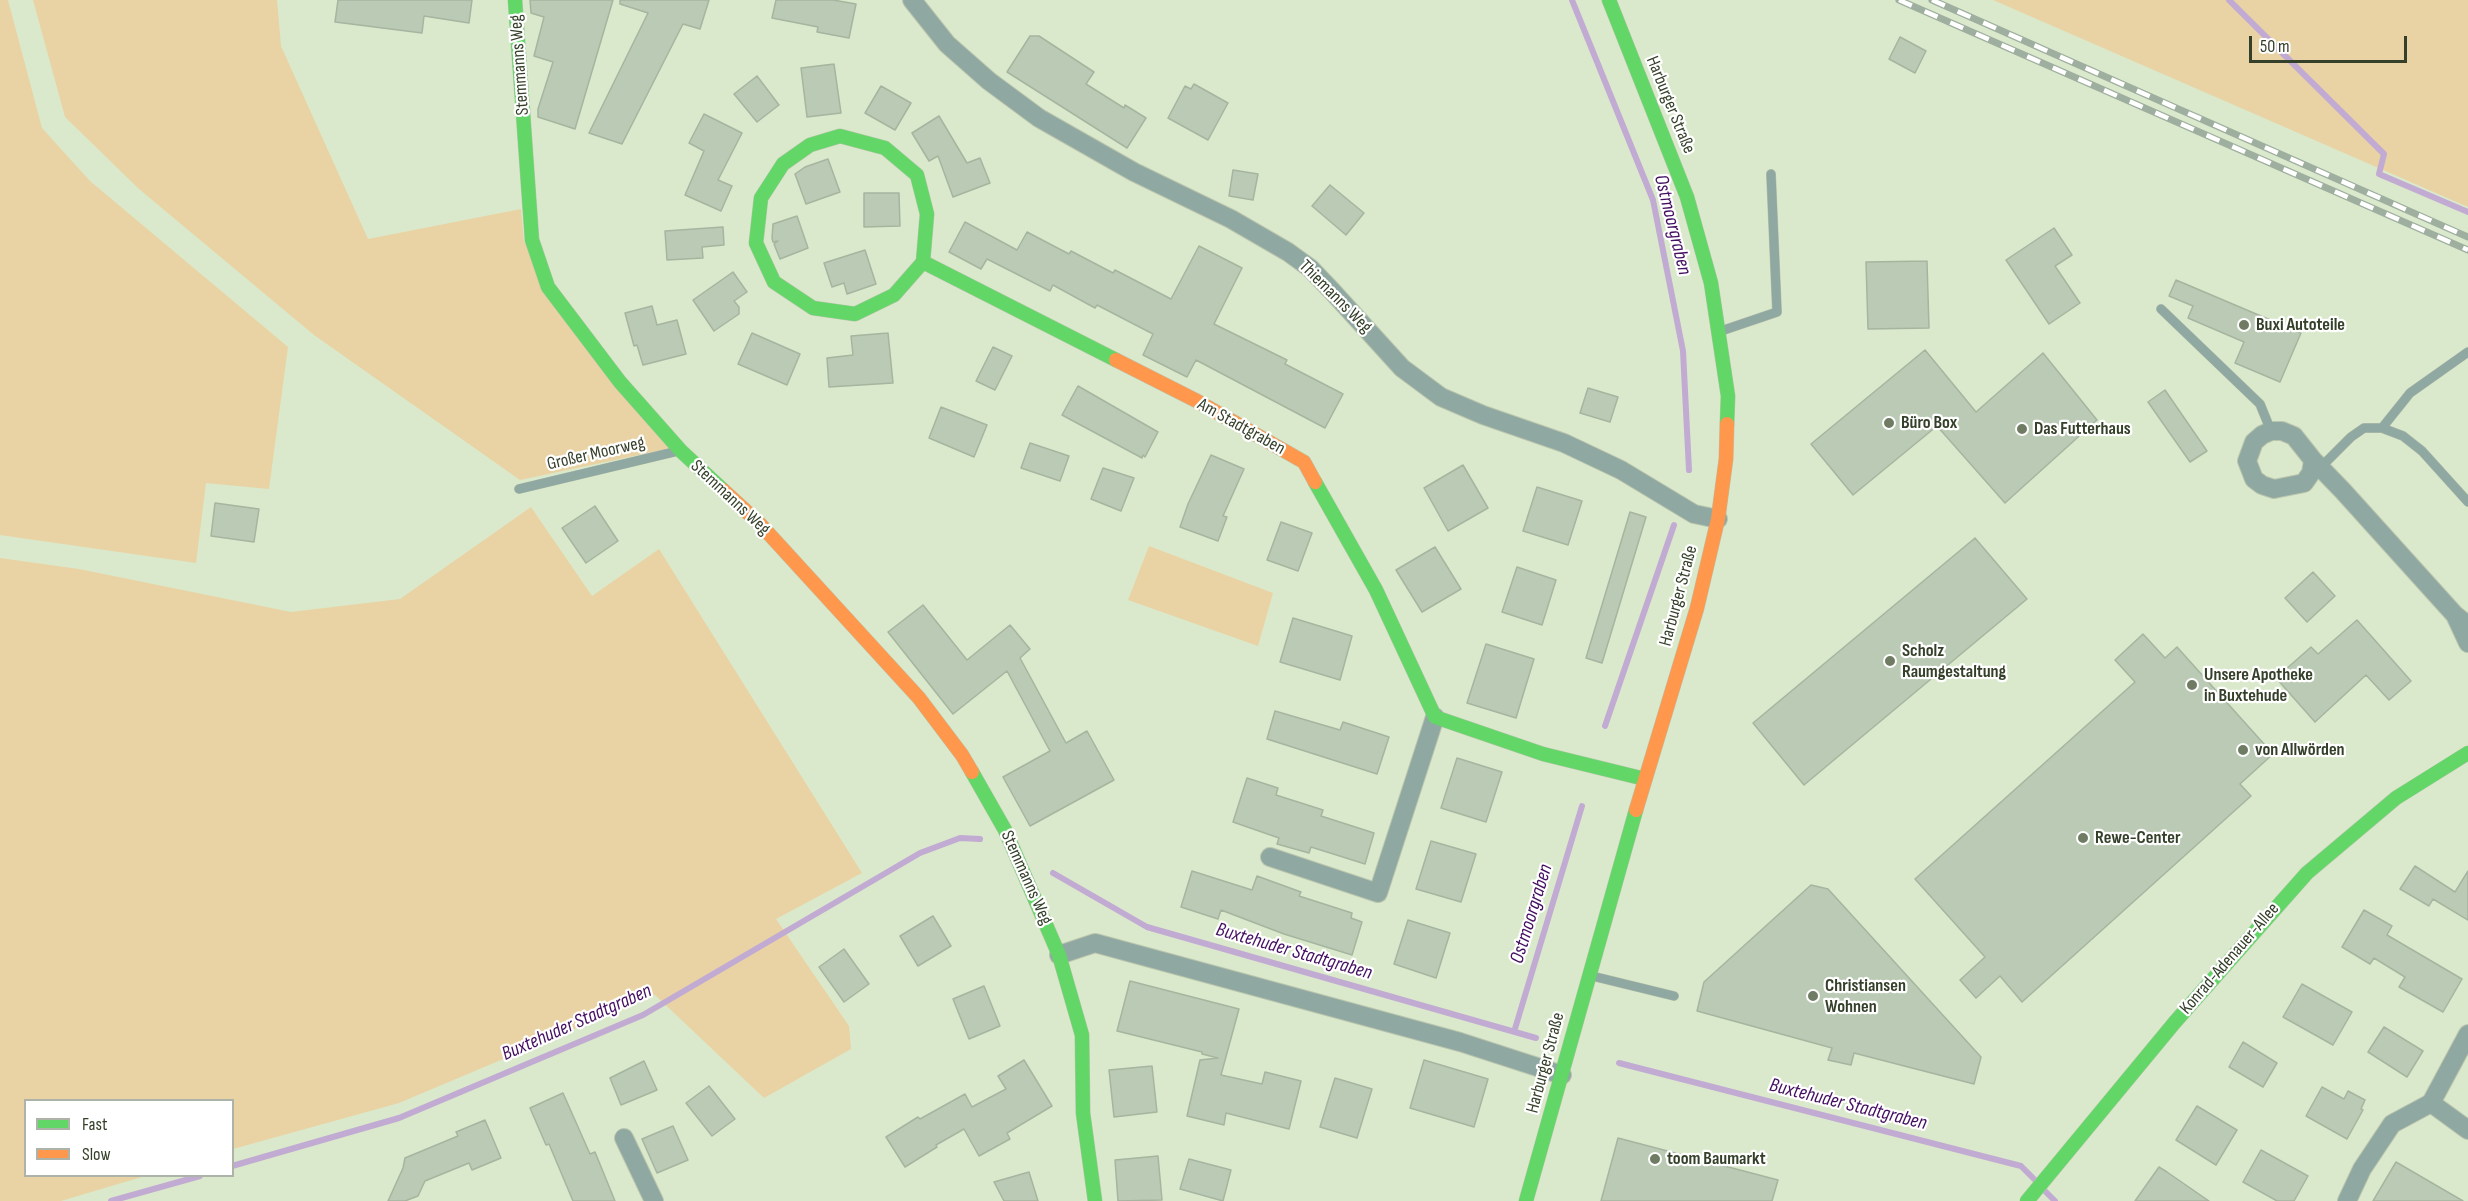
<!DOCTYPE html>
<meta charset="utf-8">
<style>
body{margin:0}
#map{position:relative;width:2468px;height:1201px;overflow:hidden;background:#dae9cb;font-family:"Sofia Sans Condensed",sans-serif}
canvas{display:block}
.legend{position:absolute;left:24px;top:1099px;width:210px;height:78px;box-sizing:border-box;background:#fff;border:2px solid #aeb3aa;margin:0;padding:8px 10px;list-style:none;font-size:18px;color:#35402a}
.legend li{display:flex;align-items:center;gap:12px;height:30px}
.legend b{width:30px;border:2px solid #aeb3aa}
.scale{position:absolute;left:2249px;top:36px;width:158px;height:27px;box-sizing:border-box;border:3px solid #35402a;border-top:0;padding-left:8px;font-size:18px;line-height:21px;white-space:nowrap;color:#35402a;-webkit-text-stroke:4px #fff;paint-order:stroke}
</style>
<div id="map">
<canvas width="2468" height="1201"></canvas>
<ul class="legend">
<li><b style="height:8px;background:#63d668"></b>Fast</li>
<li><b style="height:8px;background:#ff974d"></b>Slow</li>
</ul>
<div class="scale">50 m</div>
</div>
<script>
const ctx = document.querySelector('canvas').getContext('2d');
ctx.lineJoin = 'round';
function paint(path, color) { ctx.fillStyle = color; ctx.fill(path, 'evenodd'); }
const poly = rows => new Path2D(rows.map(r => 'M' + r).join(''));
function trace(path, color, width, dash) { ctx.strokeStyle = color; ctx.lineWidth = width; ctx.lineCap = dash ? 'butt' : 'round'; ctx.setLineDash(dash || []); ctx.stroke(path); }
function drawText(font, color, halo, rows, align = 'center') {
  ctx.font = font + ' "Sofia Sans Condensed",sans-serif'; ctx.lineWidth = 4.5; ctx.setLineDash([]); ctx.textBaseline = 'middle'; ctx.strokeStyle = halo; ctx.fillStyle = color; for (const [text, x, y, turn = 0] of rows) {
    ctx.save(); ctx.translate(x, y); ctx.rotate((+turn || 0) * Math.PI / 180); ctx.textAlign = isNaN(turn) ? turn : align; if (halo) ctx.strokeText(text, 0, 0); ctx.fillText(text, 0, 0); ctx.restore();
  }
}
const green = poly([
 [0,0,8,0,42,128,90,181,288,347,269,489,206,483,196,563,0,535],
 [33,0,277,0,281,46,368,239,521,209,524,242,672,448,520,480,314,335,139,189,65,117],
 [1993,0,2468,0,2468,207],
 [531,507,592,596,659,549,862,873,776,919,849,1026,851,1049,764,1098,655,995,399,1103,233,1149,232,1100,26,1100,26,1176,145,1176,61,1201,0,1201,0,558,79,569,291,612,400,599],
 [1149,546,1273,593,1258,646,1128,600]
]);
const stream = poly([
 [1572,0,1653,200,1683,351,1689,470],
 [2229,0,2384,154,2379,174,2468,212],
 [1605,726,1674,525],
 [1053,873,1147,927,1536,1038],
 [1514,1032,1582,806],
 [1619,1063,2021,1166,2035,1180],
 [232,1166,399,1118,643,1015,920,853,960,838,980,839],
 [2044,1190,2055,1201],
 [111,1201,200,1176]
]);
const building = poly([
 [338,0,472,0,469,23,424,16,422,33,335,22,338,0],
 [530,0,613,0,575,129,538,117,538,109,553,62,534,56,544,17,531,13,530,0],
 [620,0,709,0,700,29,683,24,622,144,589,133,648,13,620,4,620,0],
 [776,0,833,0,856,4,849,38,817,32,818,27,772,18,776,0],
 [1030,36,1039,36,1094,72,1086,84,1124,108,1125,105,1146,118,1127,148,1007,72,1030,36],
 [1900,37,1926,51,1915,73,1889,59,1900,37],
 [834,64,841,113,807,117,801,68,834,64],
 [757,76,779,105,757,122,734,94,757,76],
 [1194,84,1228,103,1208,140,1168,118,1185,86,1191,89,1194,84],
 [881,86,911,103,895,130,865,113,881,86],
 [704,114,742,133,718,180,732,186,721,211,685,195,704,151,689,143,704,114],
 [939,116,967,163,980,158,990,183,953,197,938,156,929,161,912,133,939,116],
 [828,159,840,192,806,204,795,174,805,167,828,159],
 [1233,170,1258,174,1253,200,1229,196,1233,170],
 [1330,185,1364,213,1346,235,1312,206,1330,185],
 [864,193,899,193,900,226,864,227,864,193],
 [797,216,808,248,780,259,774,244,778,241,773,242,772,238,773,224,797,216],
 [965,222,1017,250,1027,232,1069,254,1071,251,1113,273,1115,270,1171,299,1199,246,1242,268,1214,324,1287,360,1285,364,1343,394,1325,428,1196,360,1187,377,1143,355,1153,334,1097,305,1095,308,1053,285,1050,291,987,259,981,269,949,252,965,222],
 [723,227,724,245,702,247,703,258,667,260,665,231,723,227],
 [2054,228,2072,255,2055,266,2080,303,2049,324,2006,260,2054,228],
 [865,250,876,284,847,294,844,283,832,287,824,263,865,250],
 [1927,261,1929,328,1868,329,1866,262,1927,261],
 [733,272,747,292,734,301,739,307,739,314,714,331,693,300,733,272],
 [2176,280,2301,333,2280,382,2235,363,2244,342,2188,318,2193,306,2169,296,2176,280],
 [652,306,657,325,677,320,686,354,643,365,637,345,634,346,625,313,652,306],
 [752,333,800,354,787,385,738,364,752,333],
 [888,333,893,383,829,387,827,358,853,355,851,336,888,333],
 [993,347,1012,356,995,390,976,381,993,347],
 [1925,350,1976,412,2043,353,2097,420,2005,503,1937,426,1853,495,1811,444,1925,350],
 [1078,386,1158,432,1145,457,1143,455,1142,458,1062,415,1078,386],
 [1588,388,1618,397,1610,422,1580,413,1588,388],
 [2165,390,2207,451,2190,462,2148,402,2165,390],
 [941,407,987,425,974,457,929,438,941,407],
 [1030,443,1069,456,1060,481,1021,468,1030,443],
 [1211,455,1244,469,1223,516,1227,517,1218,541,1180,527,1188,504,1211,455],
 [1463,465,1488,508,1448,531,1424,488,1463,465],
 [1103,468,1134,478,1121,511,1091,499,1103,468],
 [1537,487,1582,501,1568,545,1523,531,1537,487],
 [215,503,259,509,254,542,211,536,215,503],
 [595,506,618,541,586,563,562,528,595,506],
 [1630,512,1646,517,1602,663,1586,658,1630,512],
 [1281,522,1312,533,1298,571,1267,560,1281,522],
 [1975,538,2027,599,1804,785,1753,723,1975,538],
 [1435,547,1461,589,1422,612,1396,570,1435,547],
 [1517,567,1556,580,1542,625,1502,612,1517,567],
 [2313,572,2335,596,2307,622,2285,598,2313,572],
 [923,605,967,660,1010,625,1030,649,1020,658,1066,743,1087,731,1114,780,1030,826,1003,777,1050,751,1007,671,953,714,888,632,923,605],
 [1293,618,1352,636,1340,680,1280,662,1293,618],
 [2357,620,2411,681,2389,700,2366,675,2315,722,2276,678,2311,647,2318,654,2357,620],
 [2143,634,2165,658,2177,647,2273,754,2240,784,2251,796,2022,1002,2000,976,1976,998,1960,980,1985,957,1915,879,2135,682,2115,660,2143,634],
 [1486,644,1534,659,1516,718,1467,703,1486,644],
 [1275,711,1340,730,1343,722,1389,737,1377,774,1267,739,1275,711],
 [1457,758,1502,772,1486,822,1441,808,1457,758],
 [1247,778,1278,788,1276,795,1323,810,1321,816,1374,833,1365,864,1311,847,1309,853,1277,844,1279,838,1233,822,1247,778],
 [1431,841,1476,854,1461,902,1416,889,1431,841],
 [2415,866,2455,892,2468,871,2468,920,2433,899,2429,906,2400,889,2415,866],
 [1192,871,1252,890,1257,876,1301,892,1299,896,1352,913,1351,918,1362,922,1352,955,1284,934,1221,910,1218,919,1181,907,1192,871],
 [1811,885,1828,889,1981,1057,1974,1084,1854,1053,1851,1065,1828,1060,1832,1048,1697,1011,1704,982,1811,885],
 [2364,910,2392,926,2387,935,2462,979,2443,1012,2399,987,2405,977,2374,958,2370,964,2342,947,2364,910],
 [933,916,951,946,918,966,900,936,933,916],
 [1408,920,1450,933,1436,978,1394,964,1408,920],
 [844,949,869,984,844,1002,819,967,844,949],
 [1130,981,1239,1009,1221,1075,1262,1084,1265,1072,1301,1081,1289,1129,1226,1113,1224,1125,1187,1116,1200,1060,1218,1058,1202,1054,1202,1052,1117,1031,1130,981],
 [2302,984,2352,1012,2333,1045,2283,1017,2302,984],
 [984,986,1000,1026,969,1039,953,999,984,986],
 [2384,1027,2423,1051,2407,1077,2368,1052,2384,1027],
 [2243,1042,2277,1063,2263,1087,2229,1067,2243,1042],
 [1024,1060,1052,1106,1007,1133,1010,1139,979,1156,964,1129,936,1145,937,1147,905,1167,886,1137,918,1117,920,1119,965,1094,972,1107,1006,1089,998,1076,1024,1060],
 [1424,1060,1488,1079,1474,1127,1410,1108,1424,1060],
 [644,1061,657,1090,621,1105,610,1078,644,1061],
 [1152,1066,1157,1112,1114,1117,1109,1070,1152,1066],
 [1335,1078,1372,1089,1357,1138,1320,1127,1335,1078],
 [709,1086,735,1119,712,1136,686,1103,709,1086],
 [2322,1087,2344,1099,2348,1091,2365,1100,2361,1109,2363,1110,2347,1139,2306,1116,2322,1087],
 [563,1093,590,1154,595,1152,615,1201,573,1201,549,1144,546,1145,530,1108,563,1093],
 [2197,1106,2237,1130,2216,1165,2176,1140,2197,1106],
 [485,1120,501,1158,472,1170,469,1163,425,1181,418,1196,405,1201,388,1201,403,1168,405,1158,458,1136,456,1132,485,1120],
 [673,1126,688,1160,657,1173,642,1139,673,1126],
 [1618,1138,1778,1180,1772,1201,1601,1201,1618,1138],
 [2261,1150,2308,1176,2294,1201,2277,1201,2243,1182,2261,1150],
 [1158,1156,1162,1200,1118,1201,1115,1160,1158,1156],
 [1189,1159,1231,1170,1223,1201,1180,1189,1189,1159],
 [2396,1162,2463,1201,2373,1201,2396,1162],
 [2159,1167,2167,1172,2209,1201,2135,1201,2159,1167],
 [1029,1172,1038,1201,1004,1201,994,1182,1029,1172]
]);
const lane = poly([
 [2161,309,2260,404,2271,431],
 [1721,331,1777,312,1771,174],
 [2382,428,2410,393,2468,352],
 [2320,468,2351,437,2364,428,2382,428,2403,436,2422,451,2468,502],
 [519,489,678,451],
 [1592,976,1674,996]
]);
const street = poly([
 [912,0,947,44,989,81,1039,118,1134,172,1231,219,1288,252,1310,268,1332,291,1402,368,1441,397,1483,415,1564,443,1621,470,1694,514,1718,519],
 [2313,460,2311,473,2304,483,2274,489,2262,485,2254,479,2247,461,2254,442,2262,435,2271,431,2282,431,2294,436,2313,460,2343,491,2455,615,2468,625],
 [2455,615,2468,643],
 [1270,857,1378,893,1435,717],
 [1059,955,1095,943,1460,1042,1562,1075],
 [2468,1034,2431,1103,2468,1130],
 [624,1138,654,1201],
 [2347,1201,2362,1169,2392,1124,2431,1103]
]);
const fast = poly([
 [515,0,532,240,548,287,620,382,681,451,723,490],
 [1609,0,1687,197,1711,283,1728,396,1727,424],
 [923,262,894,295,855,314,813,308,774,282,756,243,761,198,783,164,810,145,840,136,885,148,917,175,927,214,923,262,1116,360],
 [1315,482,1376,590,1435,717,1543,754,1645,779],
 [972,772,1005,830,1059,955,1082,1035,1083,1113,1095,1201],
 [1526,1201,1636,810],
 [2027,1201,2175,1022,2307,873,2396,798,2468,753]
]);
const slow = poly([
 [1116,360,1197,401,1304,462,1315,482],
 [723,490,759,523,919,698,962,755,972,772],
 [1636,810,1697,608,1718,519,1726,459,1727,424]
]);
const rail = poly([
 [1899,0,2468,250],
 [1932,0,2468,237]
]);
const markers = [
 [2244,325,6,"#6f7b62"],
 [1889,423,6,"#6f7b62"],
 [2022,429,6,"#6f7b62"],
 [1890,661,6,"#6f7b62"],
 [2192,685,6,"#6f7b62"],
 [2243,750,6,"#6f7b62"],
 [2083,838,6,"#6f7b62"],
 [1813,996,6,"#6f7b62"],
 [1655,1159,6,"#6f7b62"]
];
const streetNames = [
 ["Stemmanns Weg",520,65,-94],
 ["Harburger Straße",1670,105,68],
 ["Thiemanns Weg",1335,297,45],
 ["Am Stadtgraben",1241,427,29],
 ["Großer Moorweg",596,454,-13],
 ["Stemmanns Weg",730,498,43],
 ["Harburger Straße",1679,596,-75],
 ["Stemmanns Weg",1026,878,66],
 ["Konrad-Adenauer-Allee",2230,959,-49],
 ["Harburger Straße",1546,1063,-75]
];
const poiNames = [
 ["Buxi Autoteile",2256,325],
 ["Büro Box",1901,423],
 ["Das Futterhaus",2034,429],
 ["Scholz",1902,651],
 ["Raumgestaltung",1902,672],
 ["Unsere Apotheke",2204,675],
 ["in Buxtehude",2204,696],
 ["von Allwörden",2255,750],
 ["Rewe-Center",2095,838],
 ["Christiansen",1825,986],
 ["Wohnen",1825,1007],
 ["toom Baumarkt",1667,1159]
];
const waterNames = [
 ["Ostmoorgraben",1672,225,76],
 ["Ostmoorgraben",1532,914,-73],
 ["Buxtehuder Stadtgraben",1294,952,16],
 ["Buxtehuder Stadtgraben",577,1023,-24],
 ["Buxtehuder Stadtgraben",1848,1105,14]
];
paint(green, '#e9d3a4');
trace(stream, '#c2abd3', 6);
paint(building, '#bacab4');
trace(building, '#a5b5a0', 1.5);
trace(lane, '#b9c5ad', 10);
trace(street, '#b9c5ad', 20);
trace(fast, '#b9c5ad', 15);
trace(slow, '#b9c5ad', 15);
trace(lane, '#90a8a2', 9);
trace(street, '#90a8a2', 18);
trace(fast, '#63d668', 14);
trace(slow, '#ff974d', 14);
trace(rail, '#9eae9f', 7);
trace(rail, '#fff', 4.5, [14]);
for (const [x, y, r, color] of markers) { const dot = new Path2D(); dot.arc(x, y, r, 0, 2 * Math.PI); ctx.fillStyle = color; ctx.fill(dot); trace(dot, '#fff', 2); }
drawText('18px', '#35402a', '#fff', streetNames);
drawText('bold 18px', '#35402a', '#fff', poiNames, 'left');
drawText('italic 20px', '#440f62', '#fff', waterNames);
</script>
